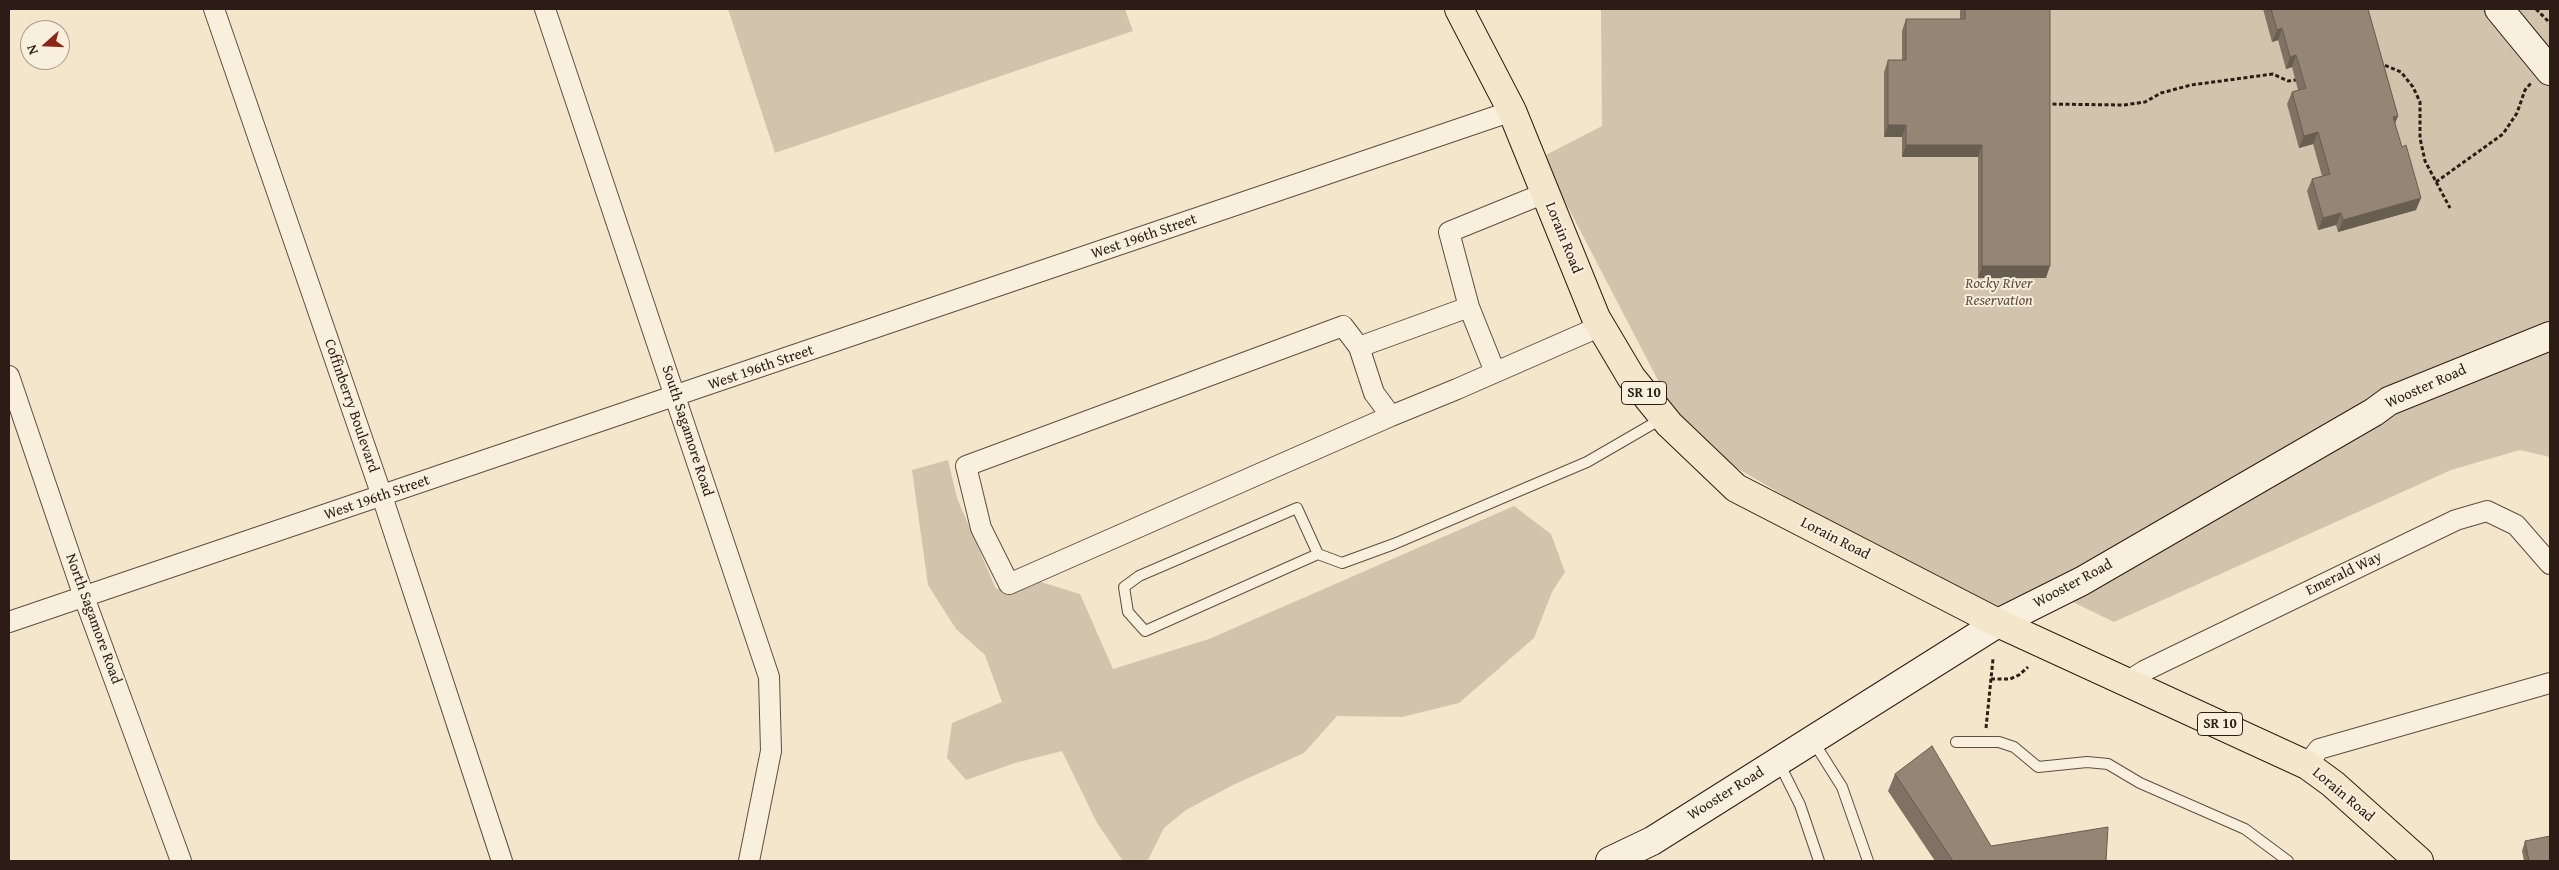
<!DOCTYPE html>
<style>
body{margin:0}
#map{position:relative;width:2559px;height:870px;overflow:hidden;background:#f4e6cb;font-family:"Gentium Book Plus",serif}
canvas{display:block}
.frame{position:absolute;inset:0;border:10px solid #2c1c15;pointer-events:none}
.north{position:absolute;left:20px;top:20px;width:50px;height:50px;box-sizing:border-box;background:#f8efdd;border:1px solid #a69b8d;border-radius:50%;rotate:250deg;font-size:14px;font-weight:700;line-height:20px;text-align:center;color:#2c1c15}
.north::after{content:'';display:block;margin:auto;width:18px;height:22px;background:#8f2418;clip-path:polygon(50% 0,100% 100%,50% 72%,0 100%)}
</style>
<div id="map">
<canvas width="2559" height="870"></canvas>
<div class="frame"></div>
<div class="north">N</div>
</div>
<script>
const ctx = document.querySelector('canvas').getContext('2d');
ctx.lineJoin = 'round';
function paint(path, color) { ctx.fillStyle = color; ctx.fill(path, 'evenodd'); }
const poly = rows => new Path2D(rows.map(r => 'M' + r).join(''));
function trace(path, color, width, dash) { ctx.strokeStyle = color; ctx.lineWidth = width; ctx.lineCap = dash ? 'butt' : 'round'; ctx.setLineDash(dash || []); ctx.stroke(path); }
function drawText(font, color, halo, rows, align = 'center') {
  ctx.font = font + ' "Gentium Book Plus",serif'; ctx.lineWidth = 4; ctx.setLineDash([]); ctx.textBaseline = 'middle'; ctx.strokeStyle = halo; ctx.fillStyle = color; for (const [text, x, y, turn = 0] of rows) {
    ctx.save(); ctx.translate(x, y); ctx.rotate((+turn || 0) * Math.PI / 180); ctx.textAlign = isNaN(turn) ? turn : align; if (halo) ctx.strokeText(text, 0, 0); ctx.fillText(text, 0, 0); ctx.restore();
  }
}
const green = poly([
 [728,9,1125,9,1133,31,775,153],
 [1601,9,2550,9,2550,457,2520,450,2451,470,2114,622,2050,591,1998,621,1689,440,1542,157,1602,126],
 [948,460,957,498,996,589,1041,582,1080,594,1113,669,1209,639,1514,506,1551,534,1565,572,1552,592,1534,638,1459,703,1402,717,1337,716,1304,753,1235,784,1186,810,1164,828,1148,860,1123,861,1097,823,1062,751,1015,763,966,780,947,758,952,723,1002,702,985,655,956,629,928,585,912,470]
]);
const path = poly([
 [2536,9,2550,23],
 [2379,63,2401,72,2413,87,2420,102,2420,138,2425,161,2450,208],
 [2046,104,2124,105,2145,102,2161,93,2191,85,2273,74,2288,81,2296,80],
 [2436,182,2503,134,2517,113,2525,90,2532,82],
 [1991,679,2010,679,2019,675,2028,667],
 [1986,728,1993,659]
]);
const lane = poly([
 [1318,554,1297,508,1139,576,1124,587,1128,612,1145,631,1318,554,1342,563,1394,544,1587,462,1663,418],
 [1813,741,1842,787,1868,861],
 [1956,742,1999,742,2014,747,2038,767,2087,762,2108,764,2140,783,2245,829,2288,861],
 [1779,763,1800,805,1819,861]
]);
const street = poly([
 [214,9,382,496,502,861],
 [545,9,769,677,771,751,749,861],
 [1469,307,1449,232,1545,193],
 [1359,347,1343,326,966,466,981,528,1009,584,1391,416],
 [1495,372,1469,307,1359,347,1374,393,1391,416,1457,389,1601,326],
 [9,376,84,597,181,861],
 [9,622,1512,111],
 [2128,681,2144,671,2456,520,2487,511,2516,525,2550,564],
 [2307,765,2319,749,2550,683]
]);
const secondary = poly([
 [2499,9,2550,71],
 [1610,861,1652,841,1998,623,2082,581,2374,412,2389,401,2550,336]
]);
const primary = poly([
 [1459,9,1512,111,1596,318,1631,377,1669,424,1736,488,1998,623,2307,765,2333,784,2419,861]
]);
const wall = poly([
 [1960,9,2050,9,2046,278,1978,278,1978,157,1902,157,1902,137,1884,137,1884,72,1888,60,1902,60,1902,31,1906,19,1960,19],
 [2263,9,2368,9,2398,116,2395,123,2416,210,2338,232,2336,225,2318,230,2307,191,2312,179,2322,176,2313,144,2299,148,2287,104,2292,92,2298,90,2292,67,2286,69,2278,40,2272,42],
 [1895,774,1991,846,2106,861,1935,861,1888,791],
 [2525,841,2550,861,2524,861,2522,851]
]);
const shadedWall = poly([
 [2282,28,2278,40,2272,42,2277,30],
 [2296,55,2292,67,2286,69,2290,57],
 [2398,116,2393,128,2393,117],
 [1888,125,1906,125,1902,137,1884,137],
 [2318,132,2313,144,2299,148,2304,136],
 [1906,145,1982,145,1978,157,1902,157],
 [2421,198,2416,210,2338,232,2343,220],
 [2341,213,2336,225,2318,230,2323,218],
 [1982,266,2050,266,2046,278,1978,278]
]);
const building = poly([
 [1965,9,2050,9,2050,266,1982,266,1982,145,1906,145,1906,125,1888,125,1888,60,1906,60,1906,19,1965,19,1965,9],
 [2271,9,2368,9,2398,116,2393,117,2402,147,2406,145,2421,198,2343,220,2341,213,2323,218,2312,179,2330,174,2318,132,2304,136,2292,92,2306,88,2296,55,2290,57,2282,28,2277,30,2271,9],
 [1932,746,1991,846,2108,827,2106,861,1953,861,1895,774,1932,746],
 [2550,836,2550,861,2529,861,2525,841,2550,836]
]);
const shields = [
 [1644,393,45],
 [2220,724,45]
];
const shieldNames = [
 ["SR 10",1644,393],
 ["SR 10",2220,724]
];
const streetNames = [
 ["West 196th Street",1144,237,-19],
 ["Lorain Road",1563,238,68],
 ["West 196th Street",761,368,-19],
 ["Wooster Road",2426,387,-24],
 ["Coffinberry Boulevard",351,406,71],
 ["South Sagamore Road",687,431,72],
 ["West 196th Street",377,498,-19],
 ["Lorain Road",1835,539,27],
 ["Emerald Way",2344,574,-26],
 ["Wooster Road",2073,584,-28],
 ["North Sagamore Road",93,619,70],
 ["Wooster Road",1726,794,-32],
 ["Lorain Road",2343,795,40]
];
const parkNames = [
 ["Rocky River",1999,284],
 ["Reservation",1999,301]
];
paint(green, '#d2c4ac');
trace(lane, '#5e4e42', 12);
trace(street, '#5e4e42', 22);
trace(secondary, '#2c1c15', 30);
trace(primary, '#2c1c15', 30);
trace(path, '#2c1c15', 3, [4, 2.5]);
trace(lane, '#f8efdd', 10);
trace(street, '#f8efdd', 20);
trace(secondary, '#f8efdd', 28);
trace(primary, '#f4e6cb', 28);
paint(wall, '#7f7264');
paint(shadedWall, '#685d51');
paint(building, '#948574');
trace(building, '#685d51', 1);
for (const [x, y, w] of shields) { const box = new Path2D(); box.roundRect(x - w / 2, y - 11.5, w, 23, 4); ctx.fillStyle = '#f8efdd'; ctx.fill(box); trace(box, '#2c1c15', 1); }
drawText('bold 14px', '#2c1c15', null, shieldNames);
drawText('15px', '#2c1c15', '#f8efdd', streetNames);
drawText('italic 15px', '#5e4e42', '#f8efdd', parkNames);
</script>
